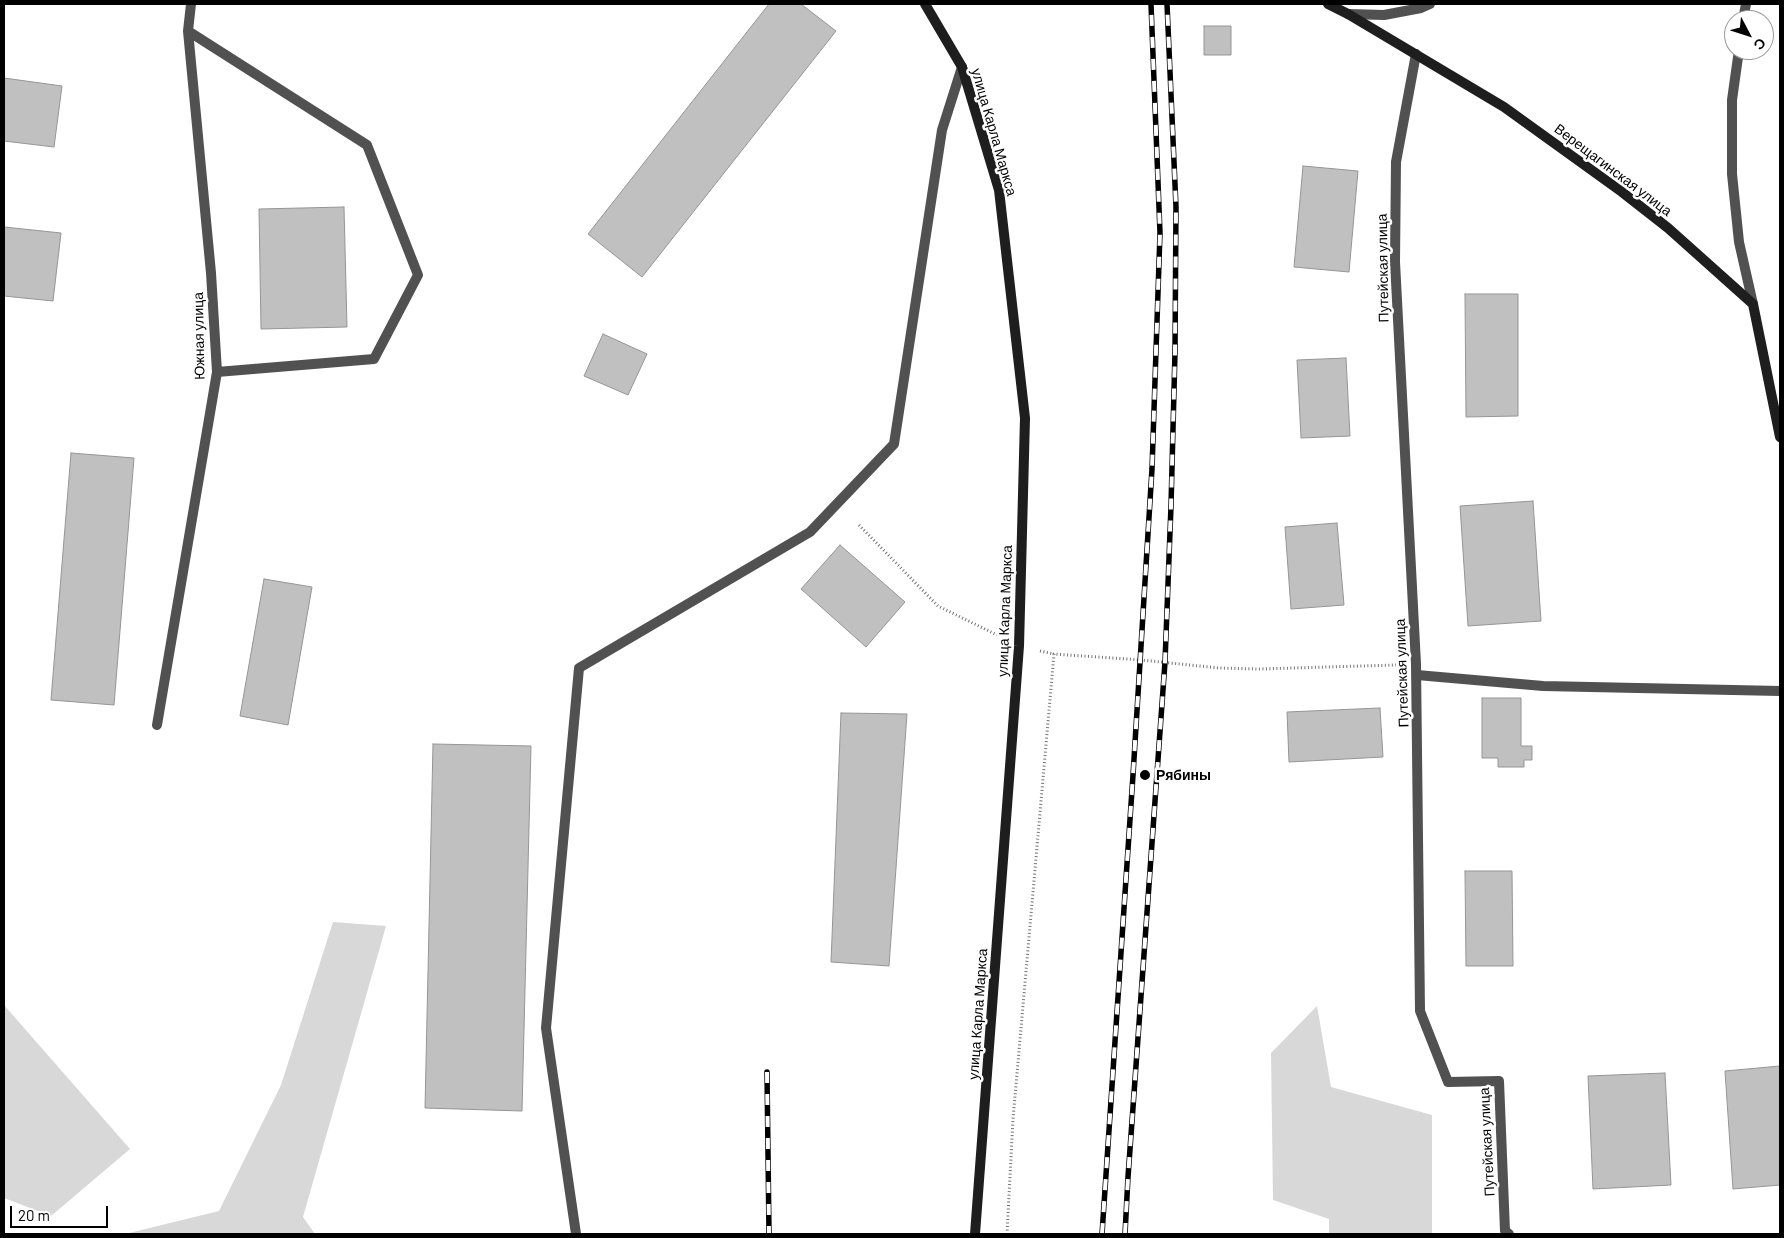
<!DOCTYPE html>
<meta charset="utf-8">
<style>
body{margin:0}
#map{position:relative;width:1784px;height:1238px;overflow:hidden;background:#fff;font-family:Barlow,sans-serif}
canvas{display:block}
.frame{position:absolute;inset:0;border:5px solid #000;pointer-events:none}
.north{position:absolute;left:1724px;top:10px;width:50px;height:50px;box-sizing:border-box;background:#fff;border:1px solid #999;border-radius:50%;rotate:130deg;font-size:14px;font-weight:700;line-height:20px;text-align:center;color:#000}
.north::after{content:'';display:block;margin:auto;width:18px;height:22px;background:#000;clip-path:polygon(50% 0,100% 100%,50% 72%,0 100%)}
.scale{position:absolute;left:10px;top:1206px;width:98px;height:22px;box-sizing:border-box;border:2px solid #000;border-top:0;padding-left:6px;font-size:15px;line-height:18px;white-space:nowrap;color:#000;-webkit-text-stroke:4px #fff;paint-order:stroke}
</style>
<div id="map">
<canvas width="1784" height="1238"></canvas>
<div class="frame"></div>
<div class="north">С</div>
<div class="scale">20 m</div>
</div>
<script>
const ctx = document.querySelector('canvas').getContext('2d');
ctx.lineJoin = 'round';
function paint(path, color) { ctx.fillStyle = color; ctx.fill(path, 'evenodd'); }
const poly = rows => new Path2D(rows.map(r => 'M' + r).join(''));
function trace(path, color, width, dash) { ctx.strokeStyle = color; ctx.lineWidth = width; ctx.lineCap = dash ? 'butt' : 'round'; ctx.setLineDash(dash || []); ctx.stroke(path); }
function drawText(font, color, halo, rows, align = 'center') {
  ctx.font = font + ' Barlow,sans-serif'; ctx.lineWidth = 5; ctx.setLineDash([]); ctx.textBaseline = 'middle'; ctx.strokeStyle = halo; ctx.fillStyle = color; for (const [text, x, y, turn = 0] of rows) {
    ctx.save(); ctx.translate(x, y); ctx.rotate((+turn || 0) * Math.PI / 180); ctx.textAlign = isNaN(turn) ? turn : align; if (halo) ctx.strokeText(text, 0, 0); ctx.fillText(text, 0, 0); ctx.restore();
  }
}
const green = poly([
 [333,922,386,926,303,1217,315,1234,125,1234,219,1211,281,1085],
 [4,1005,130,1149,51,1216,4,1198],
 [1317,1006,1331,1087,1432,1115,1432,1234,1329,1234,1329,1219,1273,1200,1271,1053]
]);
const building = poly([
 [769,4,801,4,836,31,642,277,588,234,769,4],
 [1204,26,1231,26,1231,55,1204,55,1204,26],
 [4,78,62,86,54,147,4,141,4,78],
 [1303,166,1358,171,1349,272,1294,267,1303,166],
 [344,207,347,327,261,329,259,209,344,207],
 [4,227,61,233,53,301,4,296,4,227],
 [1465,294,1518,294,1518,416,1466,417,1465,294],
 [603,334,647,354,628,395,584,376,603,334],
 [1346,358,1350,436,1301,438,1297,360,1346,358],
 [71,453,134,458,114,705,51,700,71,453],
 [1533,501,1541,621,1468,626,1460,506,1533,501],
 [1337,523,1344,605,1291,609,1285,527,1337,523],
 [840,545,905,602,866,647,801,589,840,545],
 [264,579,312,587,288,725,240,716,264,579],
 [1482,698,1521,698,1521,746,1532,746,1532,760,1524,760,1524,767,1498,767,1498,758,1482,758,1482,698],
 [1380,708,1383,757,1289,762,1287,712,1380,708],
 [841,713,907,714,889,966,831,962,841,713],
 [433,744,531,746,522,1111,425,1108,433,744],
 [1465,871,1512,871,1513,966,1466,966,1465,871],
 [1780,1066,1780,1185,1733,1189,1725,1071,1780,1066],
 [1665,1073,1671,1185,1593,1189,1588,1076,1665,1073]
]);
const path = poly([
 [859,525,938,606,997,635],
 [1040,651,1054,654],
 [1007,1234,1013,1119,1054,654,1141,660,1219,668,1259,669,1396,665]
]);
const service = poly([
 [188,31,367,145,418,275,374,359,217,372],
 [1417,675,1543,686,1780,691],
 [157,725,217,372,211,273,188,31,191,4],
 [576,1234,546,1028,579,668,810,532,894,444,942,130,962,67]
]);
const minor = poly([
 [1416,54,1396,162,1395,262,1416,664,1420,1011,1448,1082,1499,1081,1505,1231,1509,1234]
]);
const tertiary = poly([
 [1348,14,1384,15,1421,8,1430,4],
 [1743,20,1746,4],
 [1739,50,1732,100,1732,174,1739,242,1753,304]
]);
const secondary = poly([
 [925,4,962,67,999,190,1025,418,1019,646,975,1234],
 [1328,4,1348,14,1504,107,1622,192,1668,228,1753,304,1780,437]
]);
const rail = poly([
 [767,1072,769,1234],
 [1102,1234,1133,775,1152,469,1160,233,1151,4],
 [1125,1234,1128,1177,1165,662,1171,506,1175,352,1176,207,1167,4]
]);
const markers = [
 [1145,775,6,"#000"]
];
const streetNames = [
 ["улица Карла Маркса",994,132,74],
 ["Верещагинская улица",1613,170,37],
 ["Путейская улица",1383,268,-91],
 ["Южная улица",199,336,-91],
 ["улица Карла Маркса",1005,611,-88],
 ["Путейская улица",1402,673,-92],
 ["улица Карла Маркса",978,1014,-86],
 ["Путейская улица",1487,1142,-93]
];
const poiNames = [
 ["Рябины",1156,775]
];
paint(green, '#d8d8d8');
paint(building, '#c0c0c0');
trace(building, '#959595', 1);
trace(path, '#737373', 3, [1, 2.5]);
trace(service, '#515151', 10);
trace(minor, '#515151', 10);
trace(tertiary, '#515151', 10);
trace(secondary, '#1e1e1e', 10);
trace(rail, '#000', 5.5);
trace(rail, '#fff', 4, [11]);
for (const [x, y, r, color] of markers) { const dot = new Path2D(); dot.arc(x, y, r, 0, 2 * Math.PI); ctx.fillStyle = color; ctx.fill(dot); trace(dot, '#fff', 2); }
drawText('14px', '#000', '#fff', streetNames);
drawText('bold 14px', '#000', '#fff', poiNames, 'left');
</script>
